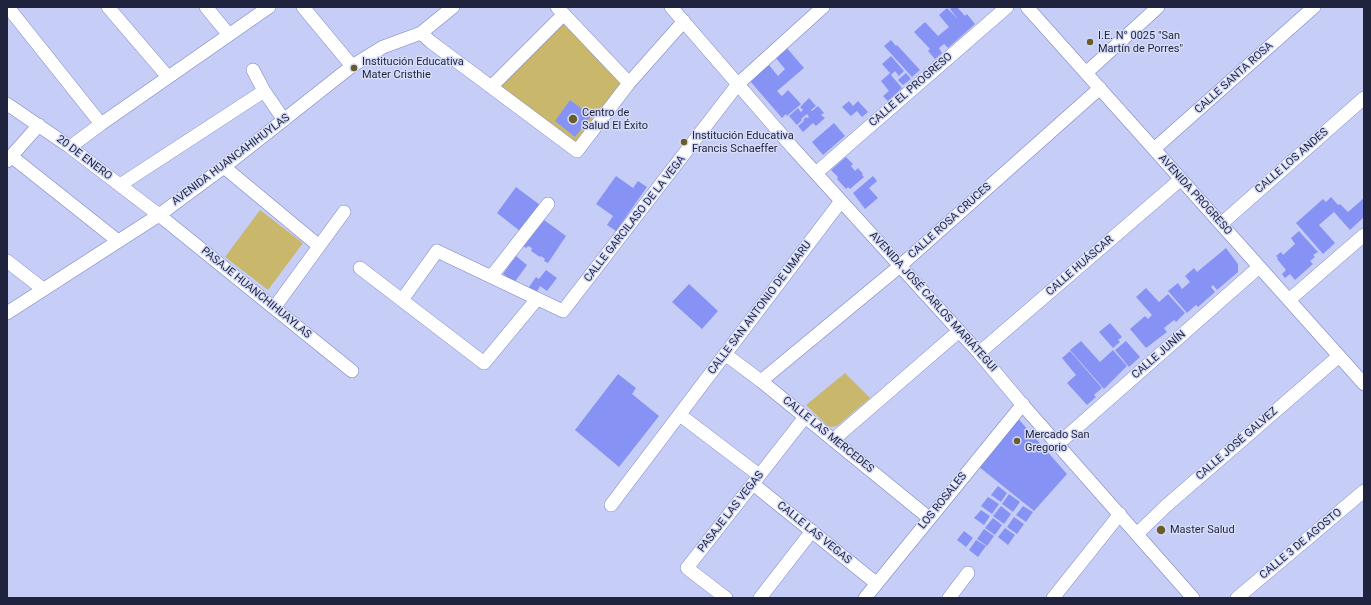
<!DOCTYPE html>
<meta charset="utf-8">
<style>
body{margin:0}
#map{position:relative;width:1371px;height:605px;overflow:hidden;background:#c6cef7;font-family:Roboto,sans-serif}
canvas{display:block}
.frame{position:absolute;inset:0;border:8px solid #1f233d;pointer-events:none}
</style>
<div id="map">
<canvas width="1371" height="605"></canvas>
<div class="frame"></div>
</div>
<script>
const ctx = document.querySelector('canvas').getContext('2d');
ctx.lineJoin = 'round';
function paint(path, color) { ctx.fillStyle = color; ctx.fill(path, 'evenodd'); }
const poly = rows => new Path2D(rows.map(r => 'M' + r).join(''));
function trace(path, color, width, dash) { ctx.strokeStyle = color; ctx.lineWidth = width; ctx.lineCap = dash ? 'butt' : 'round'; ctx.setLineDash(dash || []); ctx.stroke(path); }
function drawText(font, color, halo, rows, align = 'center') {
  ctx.font = font + ' Roboto,sans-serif'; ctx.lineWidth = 3; ctx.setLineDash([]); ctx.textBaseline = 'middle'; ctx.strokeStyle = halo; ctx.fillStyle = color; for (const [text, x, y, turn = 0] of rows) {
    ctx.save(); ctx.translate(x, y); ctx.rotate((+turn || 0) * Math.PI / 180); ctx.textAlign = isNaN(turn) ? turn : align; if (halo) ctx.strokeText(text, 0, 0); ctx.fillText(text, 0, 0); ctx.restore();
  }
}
const green = poly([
 [565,20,624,82,576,143,500,87],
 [260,210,303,243,268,290,225,257],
 [845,373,870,398,837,426,831,427,828,426,806,405]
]);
const building = poly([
 [952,7,957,7,965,16,967,14,975,24,948,48,944,44,939,48,942,53,935,59,928,51,930,49,914,32,925,22,938,36,949,27,939,15,947,8,958,19,950,9],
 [891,40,896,46,897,45,920,70,912,77,884,46],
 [786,47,804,68,777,91,782,96,788,90,801,104,787,116,786,114,782,118,750,81,769,65,778,76,785,69,775,57],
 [891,56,904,71,899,76,895,71,891,75,902,88,888,101,883,96,889,91,881,81,890,73,882,64],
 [906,73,911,79,903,85,898,80],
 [809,98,816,106,811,110,812,111,818,106,824,113,821,115,825,118,816,126,813,123,803,132,798,126,804,121,803,120,806,117,807,118,809,117,807,114,801,119,802,120,797,125,789,116,798,108,801,112,803,110,800,107],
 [570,100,591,116,575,137,555,121],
 [849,101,853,106,858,101,868,112,862,117,857,111,851,116,842,107],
 [834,123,845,136,823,155,812,142],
 [846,157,853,164,851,166,855,171,858,168,863,174,862,175,864,177,850,189,848,187,846,189,837,179,838,177,831,170],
 [616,176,633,188,638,181,647,187,616,231,607,225,613,216,596,204],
 [873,176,877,181,869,188,878,198,865,209,853,193],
 [516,187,540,205,520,231,497,213],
 [1331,197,1338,205,1340,204,1348,212,1364,198,1364,217,1350,230,1334,212,1319,225,1335,243,1323,254,1296,223,1323,199,1326,202],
 [544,220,566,236,548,263,544,261,545,259,541,256,540,257,531,251,532,248,528,246,526,248,520,244,527,234,531,237],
 [1299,231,1318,252,1313,255,1315,257,1310,261,1313,264,1295,280,1290,274,1285,278,1282,274,1286,270,1277,259,1278,258,1276,256,1281,252,1283,255,1295,244,1291,238],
 [1226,248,1238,264,1238,272,1217,290,1213,285,1211,287,1215,292,1198,307,1196,305,1187,313,1168,291,1178,283,1182,289,1190,282,1185,276,1194,268,1197,272],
 [516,256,527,265,514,283,505,277,506,276,503,274],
 [546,270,557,278,547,291,540,286,536,293,529,287,536,277,539,279],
 [689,284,718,311,702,329,672,302],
 [1146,288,1159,302,1168,294,1185,313,1176,322,1174,320,1164,328,1167,332,1146,348,1130,329,1145,316,1148,319,1152,315,1136,297],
 [1110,323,1122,337,1118,340,1120,342,1113,348,1099,332],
 [1081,341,1100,362,1113,350,1127,366,1104,389,1070,350],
 [1126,341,1140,357,1129,367,1115,350],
 [1070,351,1102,388,1094,395,1096,397,1087,405,1067,383,1076,375,1062,358],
 [618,374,636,388,632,394,659,416,619,467,575,430],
 [1015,415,1067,474,1034,511,978,466],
 [998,486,1007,493,1001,502,991,495],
 [1009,494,1020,502,1013,512,1002,504],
 [988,497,999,504,992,514,981,506],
 [1001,506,1011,514,1004,524,993,516],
 [1023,506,1033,512,1026,522,1016,515],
 [981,510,990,516,984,525,974,518],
 [1014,517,1024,524,1017,534,1007,527],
 [993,518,1002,525,995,535,985,528],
 [1005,528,1015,535,1008,545,998,537],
 [984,529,994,536,987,546,977,539],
 [964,531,973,538,966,547,957,540],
 [976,540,986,546,978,557,969,550]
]);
const minor = poly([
 [108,7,168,77],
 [206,7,229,35],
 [303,7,352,66],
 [557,7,629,83],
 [671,7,793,148,979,353,1021,403,1193,598],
 [1027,7,1364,384],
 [11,11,101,124],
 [421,33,431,42,577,151,629,83,684,21],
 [253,70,264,91,284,120],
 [1086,73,1158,7],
 [491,87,564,14],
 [7,104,70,147,159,215,352,371],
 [70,147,101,124,269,7],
 [1154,149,1314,7],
 [11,156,118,241],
 [7,161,39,125],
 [224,167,319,246],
 [816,173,1007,7],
 [120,185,264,91],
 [1221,224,1364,98],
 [7,261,43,289],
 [360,268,484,363,537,299],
 [491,277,548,204],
 [402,300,437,251,563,311,738,84,823,7],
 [1289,300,1364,235],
 [274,308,344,212],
 [7,313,159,215,224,167,352,66,383,47,421,33,453,7],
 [979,353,1181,179],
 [725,354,761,381,929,518],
 [761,381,900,266,1100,88],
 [680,415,759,475],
 [833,440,959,331],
 [1058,444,1259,267],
 [753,484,876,583],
 [611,505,841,201],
 [1137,534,1166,506,1339,356],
 [726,598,687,568,805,417],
 [760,598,812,531],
 [865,598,1023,404],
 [949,598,968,573],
 [1053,598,1120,514],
 [1237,598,1364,491]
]);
const markers = [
 [1090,42,4,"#695e2b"],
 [354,68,4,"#695e2b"],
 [573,119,5,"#695e2b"],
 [684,142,4,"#695e2b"],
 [1017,441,4,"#695e2b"],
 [1161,530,5,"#695e2b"]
];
const poiNames = [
 ["I.E. N° 0025 \"San",1098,36],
 ["Martín de Porres\"",1098,49],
 ["Institución Educativa",362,62],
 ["Mater Cristhie",362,75],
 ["Centro de",582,113],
 ["Salud El Éxito",582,126],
 ["Institución Educativa",692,136],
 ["Francis Schaeffer",692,149],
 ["Mercado San",1025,435],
 ["Gregorio",1025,448],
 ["Master Salud",1170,530]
];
const streetNames = [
 ["CALLE SANTA ROSA",1234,78,-42],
 ["CALLE EL PROGRESO",911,90,-41],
 ["20 DE ENERO",84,158,37],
 ["AVENIDA HUANCAHIHUYLAS",231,160,-37],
 ["CALLE LOS ANDES",1292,161,-41],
 ["AVENIDA PROGRESO",1195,195,48],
 ["CALLE GARCILASO DE LA VEGA",635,219,-52],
 ["CALLE ROSA CRUCES",950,221,-42],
 ["CALLE HUÁSCAR",1080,266,-41],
 ["PASAJE HUANCHIHUAYLAS",256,293,39],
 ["AVENIDA JOSÉ CARLOS MARIÁTEGUI",933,302,48],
 ["CALLE SAN ANTONIO DE UMARU",760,308,-53],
 ["CALLE JUNÍN",1159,355,-41],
 ["CALLE LAS MERCEDES",828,435,39],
 ["CALLE JOSÉ GALVEZ",1237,444,-41],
 ["LOS ROSALES",943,501,-51],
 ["PASAJE LAS VEGAS",731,512,-52],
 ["CALLE LAS VEGAS",814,533,39],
 ["CALLE 3 DE AGOSTO",1301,544,-40]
];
paint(green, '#c9b86c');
paint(building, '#8793f4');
trace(minor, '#7c85c6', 14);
trace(minor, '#fff', 13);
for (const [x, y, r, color] of markers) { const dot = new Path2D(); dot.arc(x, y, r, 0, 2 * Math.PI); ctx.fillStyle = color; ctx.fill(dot); trace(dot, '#d6dcf8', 1.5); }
drawText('11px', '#1f233d', '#d6dcf8', poiNames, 'left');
drawText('11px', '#1f233d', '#d6dcf8', streetNames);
</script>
